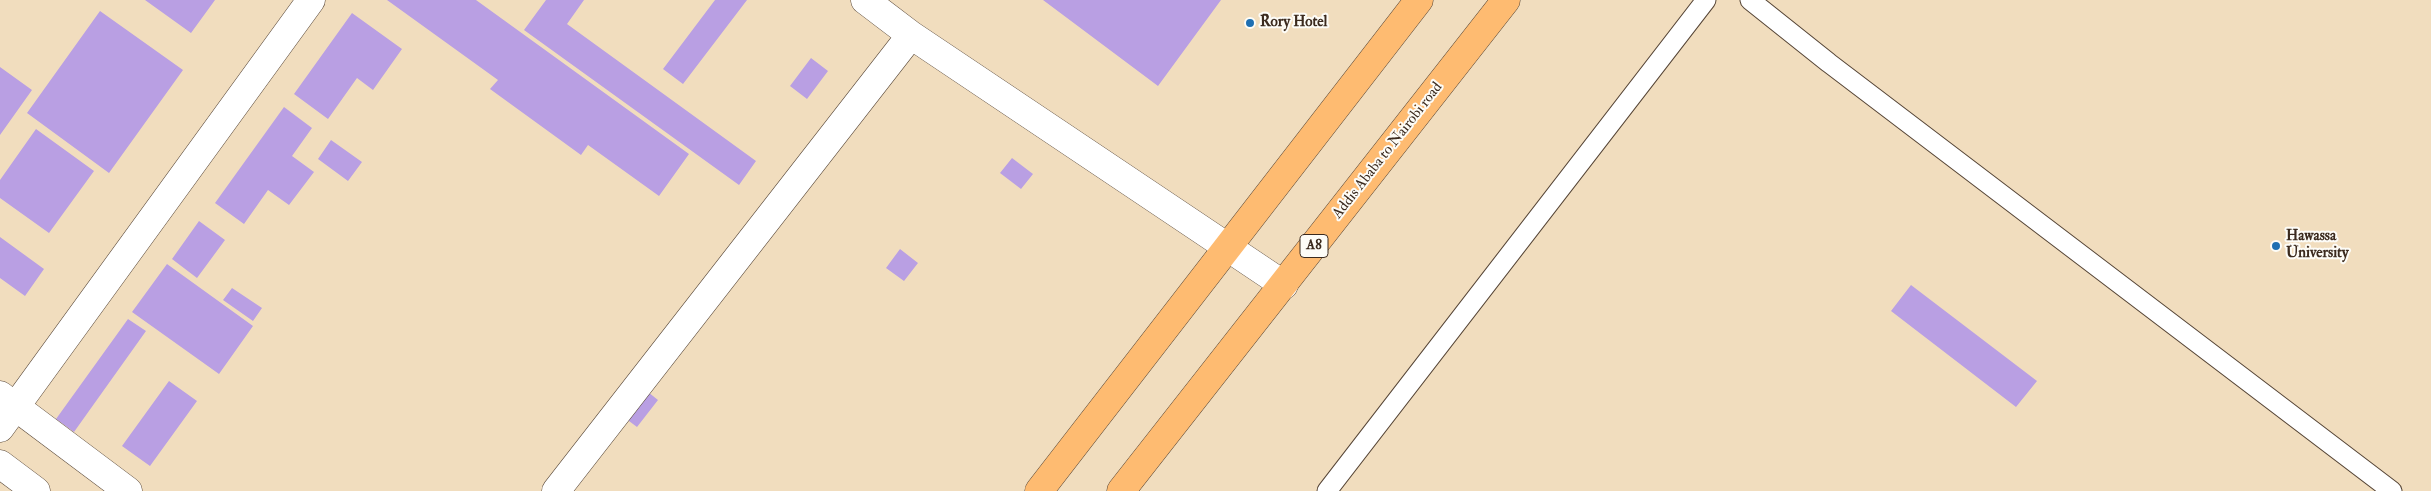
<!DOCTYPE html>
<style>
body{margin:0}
canvas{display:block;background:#f1ddbe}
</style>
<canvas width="2431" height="491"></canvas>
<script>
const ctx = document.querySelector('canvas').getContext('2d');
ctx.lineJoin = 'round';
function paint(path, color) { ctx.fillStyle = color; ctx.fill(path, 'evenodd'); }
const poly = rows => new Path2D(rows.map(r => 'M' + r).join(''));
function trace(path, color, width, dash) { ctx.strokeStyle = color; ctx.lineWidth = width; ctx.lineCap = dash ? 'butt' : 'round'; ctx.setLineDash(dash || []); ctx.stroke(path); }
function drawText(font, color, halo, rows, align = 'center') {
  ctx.font = font + ' "IM FELL Double Pica",serif'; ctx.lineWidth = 4; ctx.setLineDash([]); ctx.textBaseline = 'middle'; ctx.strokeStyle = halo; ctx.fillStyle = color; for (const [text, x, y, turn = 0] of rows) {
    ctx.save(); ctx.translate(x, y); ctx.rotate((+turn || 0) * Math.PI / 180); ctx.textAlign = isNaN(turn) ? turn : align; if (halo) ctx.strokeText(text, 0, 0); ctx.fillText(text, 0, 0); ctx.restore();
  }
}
const building = poly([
 [145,0,215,0,191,33],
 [387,0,476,0,689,154,659,196,588,145,581,155,490,89,498,80],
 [546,0,584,0,567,24,756,161,739,185,524,30],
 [715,0,747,0,683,84,663,69],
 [1043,0,1221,0,1158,86],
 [100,11,183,70,109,173,27,113],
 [352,13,402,49,373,90,357,78,328,119,294,94],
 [811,58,828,71,807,99,790,86],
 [0,67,32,90,0,135],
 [284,107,312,128,292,156,314,172,289,205,268,190,244,224,215,203],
 [36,129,94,171,49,233,0,198,0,180],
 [331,140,362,162,348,181,318,159],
 [1012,158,1033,174,1021,189,1000,173],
 [199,221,225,240,197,278,172,259],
 [0,237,44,269,25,296,0,278],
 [900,249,918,263,904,281,886,268],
 [167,264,253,326,219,374,132,312],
 [1911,285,2037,381,2016,407,1891,311],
 [232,288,262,308,253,321,223,300],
 [128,319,146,331,74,432,56,419],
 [169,381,197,401,150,466,122,446],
 [643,388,658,400,637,427,621,415]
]);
const service = poly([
 [1750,0,1829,63,2392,491],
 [1327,491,1706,0]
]);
const minor = poly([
 [865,0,911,35,1284,285],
 [0,428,311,0],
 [556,491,911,35]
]);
const tertiary = poly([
 [0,395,128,491],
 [0,464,36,491]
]);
const trunk = poly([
 [1039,491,1419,0],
 [1121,491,1506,0]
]);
const markers = [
 [1250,23,5,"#1f6fb2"],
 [2276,246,5,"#1f6fb2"]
];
const shields = [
 [1314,246,28]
];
const shieldNames = [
 ["A8",1314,246]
];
const poiNames = [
 ["Rory Hotel",1260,23],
 ["Hawassa",2286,237],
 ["University",2286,254]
];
const streetNames = [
 ["Addis Ababa to Nairobi road",1388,151,-52]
];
paint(building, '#b99fe3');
trace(service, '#564536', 21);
trace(minor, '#564536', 29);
trace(tertiary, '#564536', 29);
trace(trunk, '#564536', 29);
trace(service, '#fff', 19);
trace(minor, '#fff', 28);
trace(tertiary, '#fff', 28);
trace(trunk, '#febb71', 28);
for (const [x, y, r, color] of markers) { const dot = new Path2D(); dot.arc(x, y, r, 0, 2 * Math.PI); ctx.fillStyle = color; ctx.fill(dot); trace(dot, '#fdfcf7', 2); }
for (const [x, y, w] of shields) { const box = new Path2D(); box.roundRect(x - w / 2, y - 11.5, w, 23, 4); ctx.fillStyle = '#fdfcf7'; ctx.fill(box); trace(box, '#3b2a1e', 1); }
drawText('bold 14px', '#3b2a1e', null, shieldNames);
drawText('bold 15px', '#3b2a1e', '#fdfcf7', poiNames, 'left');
drawText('15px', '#3b2a1e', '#fdfcf7', streetNames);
</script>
